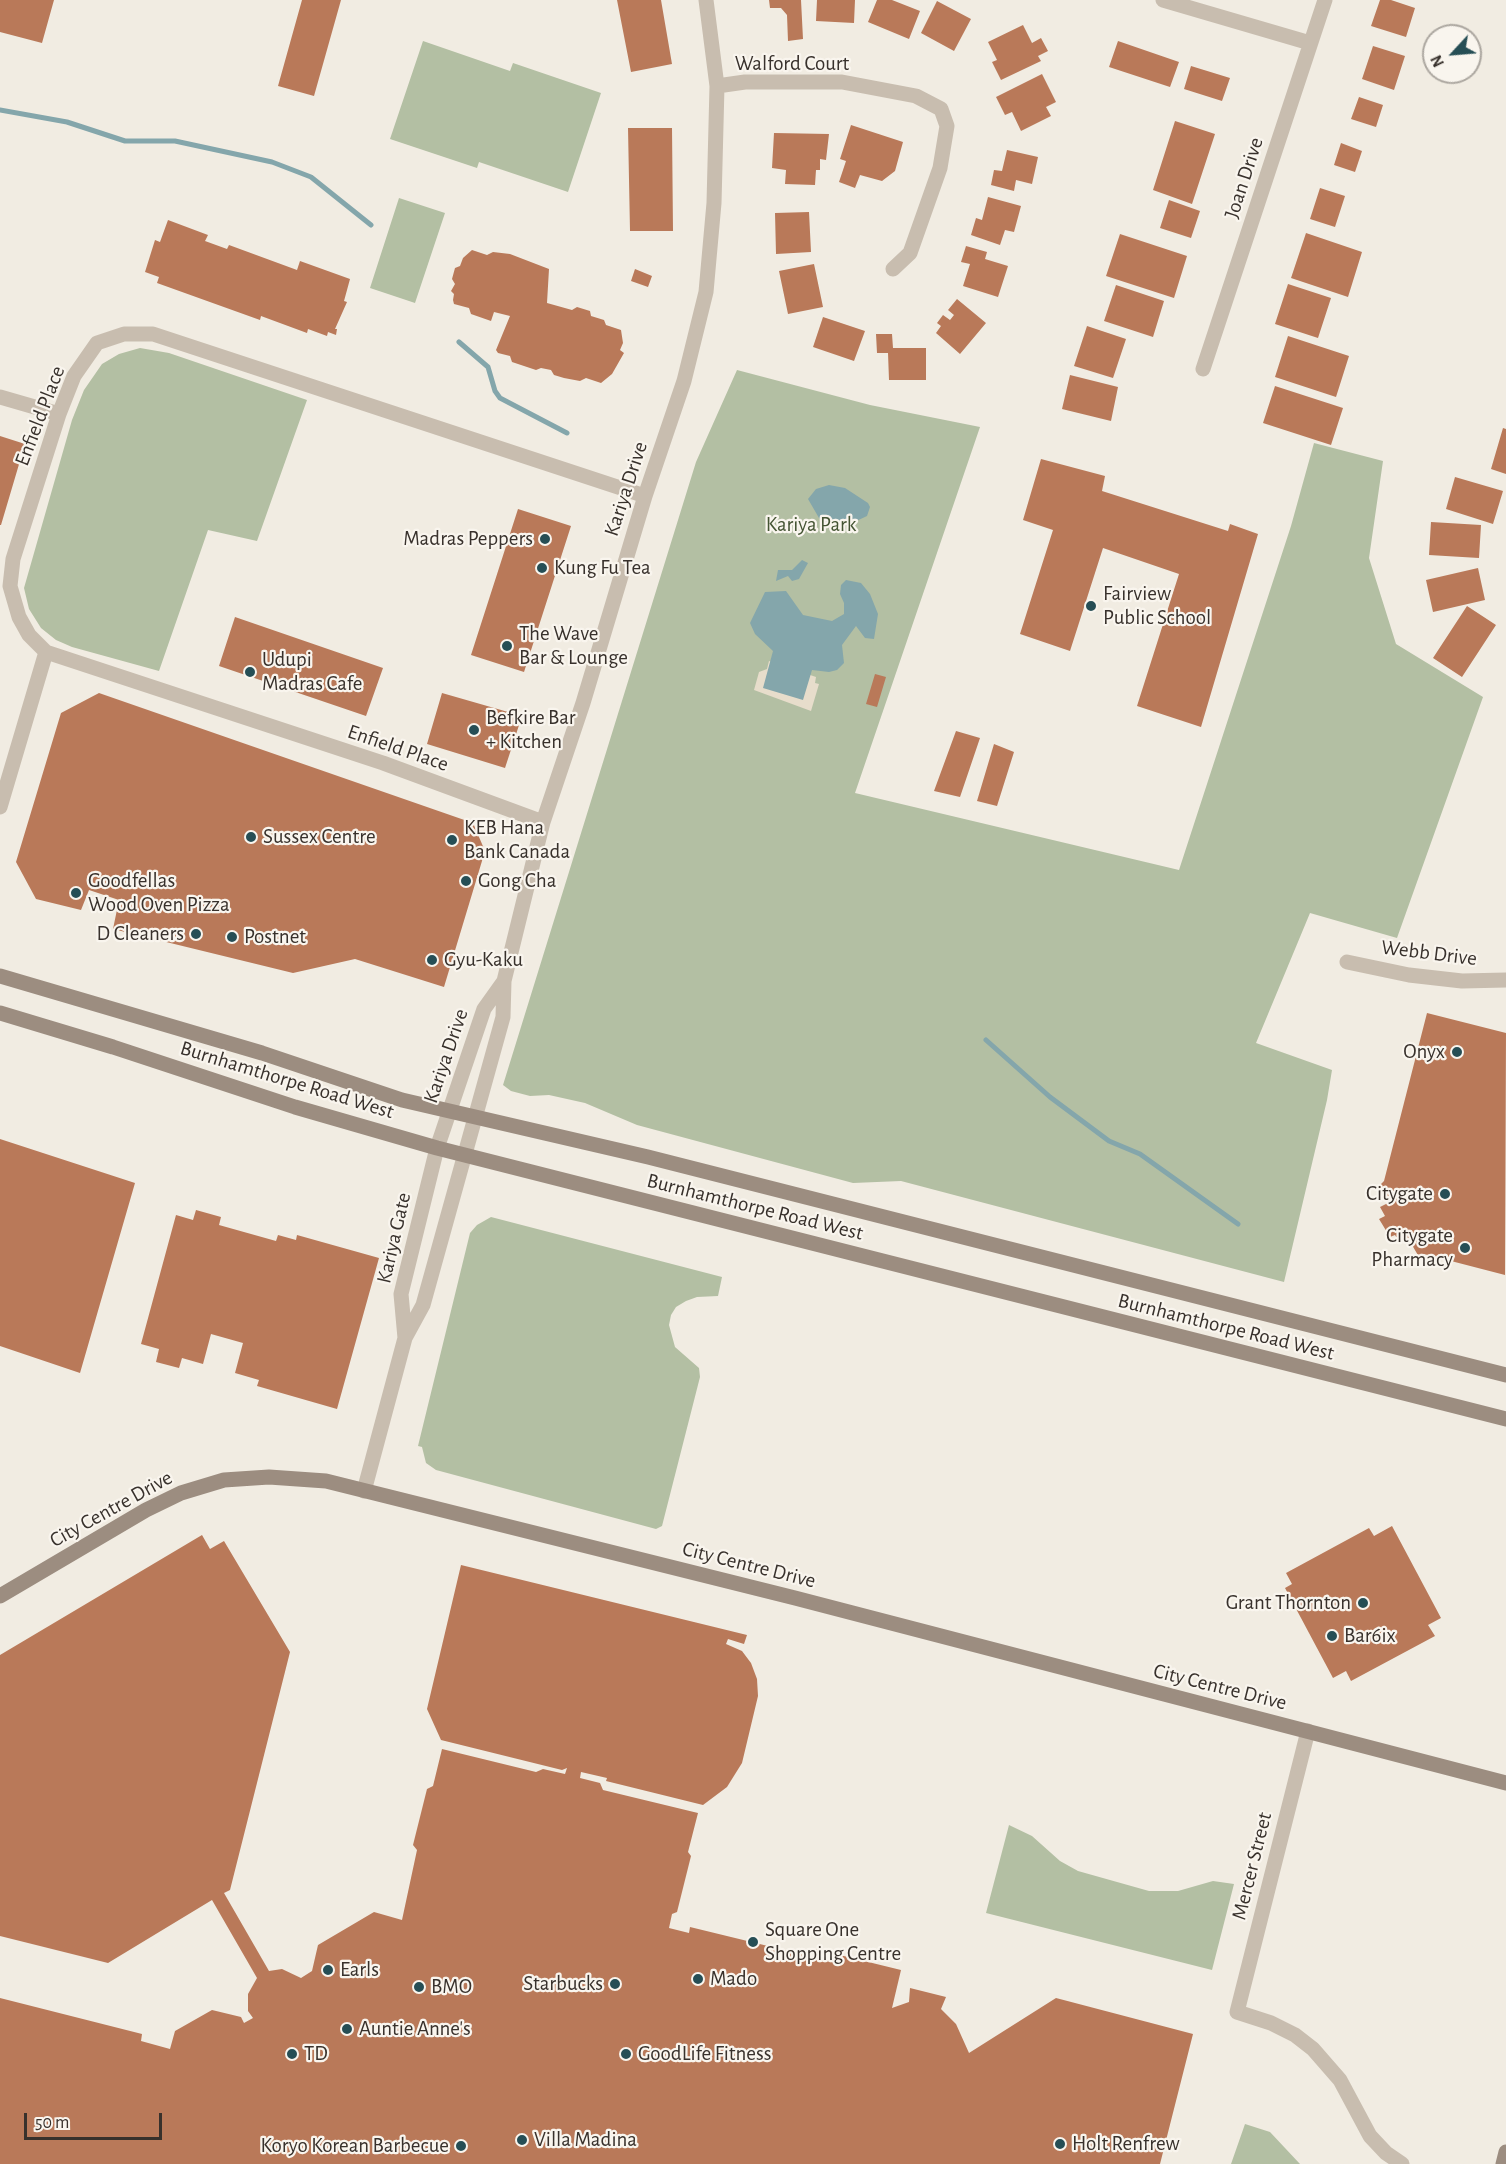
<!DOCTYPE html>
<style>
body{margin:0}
#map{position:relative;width:1506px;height:2164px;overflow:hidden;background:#f1ece2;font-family:"Alegreya Sans",sans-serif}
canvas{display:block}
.north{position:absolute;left:1422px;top:24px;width:60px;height:60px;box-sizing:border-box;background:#f9f5ee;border:2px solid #aca7a0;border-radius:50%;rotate:244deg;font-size:16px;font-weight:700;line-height:24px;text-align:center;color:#38312c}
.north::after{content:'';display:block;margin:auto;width:21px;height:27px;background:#264e55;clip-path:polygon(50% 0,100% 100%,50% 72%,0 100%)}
.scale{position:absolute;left:24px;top:2113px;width:138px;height:27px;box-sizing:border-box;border:3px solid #38312c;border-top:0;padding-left:8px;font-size:18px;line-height:21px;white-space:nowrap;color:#38312c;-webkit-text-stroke:4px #f9f5ee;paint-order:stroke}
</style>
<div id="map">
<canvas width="1506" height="2164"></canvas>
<div class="north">N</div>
<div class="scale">50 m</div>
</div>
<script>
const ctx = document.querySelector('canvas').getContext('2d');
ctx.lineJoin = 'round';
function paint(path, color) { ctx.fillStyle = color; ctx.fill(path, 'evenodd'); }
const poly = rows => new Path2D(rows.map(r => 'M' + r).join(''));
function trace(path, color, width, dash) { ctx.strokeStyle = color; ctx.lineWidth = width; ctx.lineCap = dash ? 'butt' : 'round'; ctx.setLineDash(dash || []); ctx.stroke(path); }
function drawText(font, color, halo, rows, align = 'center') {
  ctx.font = font + ' "Alegreya Sans",sans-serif'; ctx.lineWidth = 4.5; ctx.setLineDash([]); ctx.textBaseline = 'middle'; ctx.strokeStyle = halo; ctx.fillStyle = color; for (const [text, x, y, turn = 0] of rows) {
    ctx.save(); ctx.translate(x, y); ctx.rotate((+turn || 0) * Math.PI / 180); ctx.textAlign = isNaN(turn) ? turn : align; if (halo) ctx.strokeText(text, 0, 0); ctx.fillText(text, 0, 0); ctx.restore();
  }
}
const green = poly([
 [423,41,510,71,513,63,601,93,568,192,479,162,477,168,390,139],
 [399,198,445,213,415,303,370,288],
 [140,348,169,353,307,400,257,541,208,530,159,671,72,647,56,640,41,628,29,609,24,588,72,420,84,390,102,364,119,354],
 [737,370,870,405,980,427,855,793,1179,870,1291,526,1314,443,1383,461,1369,558,1396,644,1483,697,1397,938,1310,913,1256,1043,1332,1070,1327,1100,1284,1282,901,1181,853,1183,637,1125,585,1103,549,1095,530,1096,511,1091,503,1085,696,462],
 [491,1217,722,1277,718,1296,697,1297,686,1301,676,1307,671,1315,669,1325,675,1347,699,1368,700,1377,662,1526,656,1529,436,1470,426,1463,422,1447,418,1446,470,1233,477,1225],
 [1009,1825,1032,1836,1060,1861,1078,1871,1149,1891,1178,1891,1213,1881,1234,1884,1212,1970,986,1913],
 [1245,2124,1270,2132,1300,2164,1231,2164]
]);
const plaza = poly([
 [769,661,816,677,815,683,819,684,811,711,754,690,759,672,767,669]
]);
const water = poly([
 [829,485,845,488,868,503,870,507,867,516,850,524,827,523,819,518,808,499,816,489],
 [802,560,808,563,799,579,792,581,788,576,776,581,778,570,792,570],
 [846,580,861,583,870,594,878,614,874,639,865,638,856,626,842,645,844,663,837,670,829,672,812,670,803,700,763,688,773,651,755,634,750,623,765,592,786,591,803,615,832,621,844,614,844,603,840,594,841,585]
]);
const stream = poly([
 [0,110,67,122,125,141,175,141,272,162,311,177,371,225],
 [459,342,488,367,495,391,500,398,567,433],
 [986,1040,1050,1097,1109,1141,1140,1154,1238,1224]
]);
const building = poly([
 [0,0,54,0,42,43,0,32],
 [302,0,341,0,314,96,278,86],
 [617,0,661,0,672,64,631,72],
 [769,0,801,0,803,39,788,41,787,15,781,8,770,8],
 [817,0,855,0,854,23,816,21],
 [877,0,892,0,920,11,909,39,868,22],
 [1380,0,1391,0,1415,8,1406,37,1371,26],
 [937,1,971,19,954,51,921,33],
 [1023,25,1032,43,1041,38,1048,51,1038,56,1041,61,1001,80,992,62,997,60,988,42],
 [1118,41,1179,62,1170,87,1109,67],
 [1373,46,1405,56,1394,90,1362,79],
 [1191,66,1230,78,1222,101,1184,89],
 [1042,74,1056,102,1046,107,1051,116,1021,131,1012,112,1005,115,996,97],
 [1359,97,1383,105,1376,127,1351,119],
 [1175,121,1215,134,1192,204,1153,190],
 [851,125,903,142,895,171,882,181,860,175,855,188,839,182,846,161,840,159],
 [628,128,672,128,673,231,630,231],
 [774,133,829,134,826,160,820,159,820,170,816,170,815,185,785,184,786,170,772,168],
 [1341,143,1362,151,1355,172,1334,165],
 [1007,150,1038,157,1032,184,1016,180,1014,191,991,185,994,170,1002,171],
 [1320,188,1345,196,1335,227,1310,219],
 [988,197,1021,206,1014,232,1005,230,1000,245,971,235,976,218,982,220],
 [1169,200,1200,211,1191,238,1160,228],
 [809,212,811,252,776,254,775,213],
 [168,220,208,235,205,241,227,249,229,245,297,270,300,261,350,279,344,301,347,302,335,329,337,329,336,335,328,332,327,336,308,329,307,333,261,316,260,320,157,283,159,277,145,272,155,240,160,242],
 [1306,233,1362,252,1348,297,1291,278],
 [1120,234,1187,256,1174,298,1106,276],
 [966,246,987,252,985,259,1008,266,998,297,963,286,970,264,961,262],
 [472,250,487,255,493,252,510,254,549,269,547,303,572,310,577,307,590,311,591,316,604,320,606,325,621,330,623,343,620,350,624,353,612,374,601,383,586,378,580,381,564,378,554,375,551,370,541,368,536,370,512,362,510,356,498,353,496,350,510,316,494,312,491,321,471,314,469,308,454,304,453,300,454,294,451,291,455,284,452,279,455,268,460,266,463,258],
 [814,264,823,307,788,314,779,271],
 [635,269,652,276,648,287,631,281],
 [1288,284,1331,298,1318,338,1275,324],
 [1116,285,1164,301,1153,337,1104,321],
 [957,299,986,323,960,354,936,333,941,326,937,323,943,315,950,320,954,315,948,310],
 [823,317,865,331,854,361,813,347],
 [1087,326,1126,339,1113,378,1074,366],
 [876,334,892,334,893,348,926,348,926,380,889,380,888,353,877,353],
 [1288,336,1349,356,1336,397,1275,377],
 [1070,375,1118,387,1111,421,1062,409],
 [1275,386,1343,408,1331,445,1263,423],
 [1503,428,1506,429,1506,474,1491,469],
 [0,436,25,444,1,525,0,525],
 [1041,459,1105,476,1102,491,1228,531,1230,524,1258,534,1201,727,1137,706,1179,574,1103,548,1070,651,1020,634,1053,530,1023,520],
 [1455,477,1503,491,1493,524,1446,509],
 [518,509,571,526,524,672,471,655],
 [1431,522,1481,525,1479,558,1429,555],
 [1478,568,1485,600,1433,612,1426,580],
 [1467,606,1496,625,1462,677,1433,658],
 [235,617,383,668,366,716,219,666],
 [875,674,886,677,877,707,866,704],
 [99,693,473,823,485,851,444,987,355,959,293,973,113,929,119,900,89,890,81,910,36,899,16,862,61,713],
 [442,693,522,716,505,768,427,744],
 [956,731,980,738,960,797,934,791],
 [994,744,1014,752,997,806,977,801],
 [1427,1013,1506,1033,1505,1275,1424,1254,1419,1257,1408,1238,1400,1243,1395,1235,1390,1237,1379,1219,1385,1216,1380,1207,1388,1203,1379,1186,1384,1181],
 [0,1139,135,1183,80,1373,0,1346],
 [196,1210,221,1217,219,1225,276,1241,278,1235,296,1240,297,1235,379,1258,337,1409,257,1386,259,1380,235,1373,243,1343,211,1334,203,1364,182,1358,179,1368,156,1362,159,1349,141,1344,176,1215,193,1220],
 [1392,1526,1441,1618,1428,1625,1435,1636,1351,1681,1346,1671,1333,1678,1285,1588,1292,1584,1286,1573,1369,1528,1374,1536],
 [202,1535,210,1549,224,1541,290,1652,230,1890,224,1893,269,1971,282,1969,301,1978,312,1971,318,1945,374,1912,402,1920,417,1850,413,1845,427,1789,433,1786,442,1749,536,1772,543,1769,565,1774,567,1768,562,1770,441,1740,427,1709,461,1565,747,1635,744,1644,728,1639,726,1644,742,1651,751,1663,757,1679,758,1696,742,1763,727,1787,703,1805,606,1781,607,1778,581,1772,580,1778,600,1783,603,1790,698,1813,688,1852,691,1856,677,1912,672,1914,669,1928,689,1933,690,1927,813,1957,815,1949,901,1970,892,2008,909,2002,910,1988,946,1997,941,2009,956,2024,969,2053,1056,1998,1193,2034,1160,2164,0,2164,0,1998,142,2034,141,2041,170,2049,175,2031,212,2010,241,2017,244,2023,253,2018,248,2011,248,1994,257,1978,212,1900,108,1963,0,1936,0,1655]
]);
const street = poly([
 [1163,0,1310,43],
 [717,86,745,82,842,82,916,96,941,109,947,126,940,168,910,253,893,269],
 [1203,369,1325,0],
 [0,397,59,414],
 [0,807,46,652],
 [543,822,383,763,46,652,29,635,19,617,10,586,13,559,59,414,74,376,97,343,124,334,153,334,645,496],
 [1347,962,1409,975,1462,981,1506,980],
 [405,1338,401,1294,437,1148,484,1009,504,981],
 [364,1491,405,1338,423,1305,503,1017,504,981,543,822,583,703,645,496,684,381,706,292,714,203,717,86,706,0],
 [1308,1731,1237,2012,1271,2023,1295,2035,1313,2049,1340,2080,1370,2136,1386,2153,1402,2164]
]);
const secondary = poly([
 [0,976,262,1053,402,1100,648,1157,1506,1375],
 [0,1013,113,1047,295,1107,437,1148,1506,1419],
 [0,1596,146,1510,181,1493,224,1480,269,1477,326,1481,795,1598,1506,1783],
 [1503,2164,1506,2152]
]);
const markers = [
 [545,539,6,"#264e55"],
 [542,568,6,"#264e55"],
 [1091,606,6,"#264e55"],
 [507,646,6,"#264e55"],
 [250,672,6,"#264e55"],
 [474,730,6,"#264e55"],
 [251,837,6,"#264e55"],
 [452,840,6,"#264e55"],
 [466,881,6,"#264e55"],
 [76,893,6,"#264e55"],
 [196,934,6,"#264e55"],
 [232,937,6,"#264e55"],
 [432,960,6,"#264e55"],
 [1457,1052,6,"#264e55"],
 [1445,1194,6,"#264e55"],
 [1465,1248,6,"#264e55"],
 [1363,1603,6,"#264e55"],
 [1332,1636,6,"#264e55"],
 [753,1942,6,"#264e55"],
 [328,1970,6,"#264e55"],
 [698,1979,6,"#264e55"],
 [615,1984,6,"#264e55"],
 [419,1987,6,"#264e55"],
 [347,2029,6,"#264e55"],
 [292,2054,6,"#264e55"],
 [626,2054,6,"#264e55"],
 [522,2140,6,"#264e55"],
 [1060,2144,6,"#264e55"],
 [461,2146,6,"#264e55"]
];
const streetNames = [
 ["Walford Court",792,64],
 ["Joan Drive",1244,178,-72],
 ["Enfield Place",40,416,-69],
 ["Kariya Drive",626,489,-72],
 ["Enfield Place",398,748,19],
 ["Webb Drive",1429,953,7],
 ["Kariya Drive",446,1056,-71],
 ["Burnhamthorpe Road West",287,1080,17],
 ["Burnhamthorpe Road West",755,1207,14],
 ["Kariya Gate",394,1238,-77],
 ["Burnhamthorpe Road West",1226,1327,14],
 ["City Centre Drive",111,1509,-29],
 ["City Centre Drive",749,1565,14],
 ["City Centre Drive",1220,1687,14],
 ["Mercer Street",1252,1866,-76]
];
const parkNames = [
 ["Kariya Park",811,525]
];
const poiNames = [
 ["Madras Peppers",533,539,"right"],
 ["Kung Fu Tea",554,568],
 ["Fairview",1103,594],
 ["Public School",1103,618],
 ["The Wave",519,634],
 ["Bar & Lounge",519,658],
 ["Udupi",262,660],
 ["Madras Cafe",262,684],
 ["Befkire Bar",486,718],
 ["+ Kitchen",486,742],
 ["KEB Hana",464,828],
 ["Bank Canada",464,852],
 ["Sussex Centre",263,837],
 ["Goodfellas",88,881],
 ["Wood Oven Pizza",88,905],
 ["Gong Cha",478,881],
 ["D Cleaners",184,934,"right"],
 ["Postnet",244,937],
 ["Gyu-Kaku",444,960],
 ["Onyx",1445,1052,"right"],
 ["Citygate",1433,1194,"right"],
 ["Citygate",1453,1236,"right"],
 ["Pharmacy",1453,1260,"right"],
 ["Grant Thornton",1351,1603,"right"],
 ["Bar6ix",1344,1636],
 ["Square One",765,1930],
 ["Shopping Centre",765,1954],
 ["Earls",340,1970],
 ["Mado",710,1979],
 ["Starbucks",603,1984,"right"],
 ["BMO",431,1987],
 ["Auntie Anne's",359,2029],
 ["TD",304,2054],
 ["GoodLife Fitness",638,2054],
 ["Villa Madina",534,2140],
 ["Holt Renfrew",1072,2144],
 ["Koryo Korean Barbecue",449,2146,"right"]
];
paint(green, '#b3bfa3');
paint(plaza, '#e7ddcb');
paint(water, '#84a6ab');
trace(stream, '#84a6ab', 5);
paint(building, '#b97959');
trace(street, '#c8bdaf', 15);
trace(secondary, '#9c8d80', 15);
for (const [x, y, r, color] of markers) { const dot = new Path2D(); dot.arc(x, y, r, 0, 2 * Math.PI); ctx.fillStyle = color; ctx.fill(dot); trace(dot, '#f9f5ee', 2); }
drawText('21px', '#38312c', '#f9f5ee', streetNames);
drawText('21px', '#445433', '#f9f5ee', parkNames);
drawText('21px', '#38312c', '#f9f5ee', poiNames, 'left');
</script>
